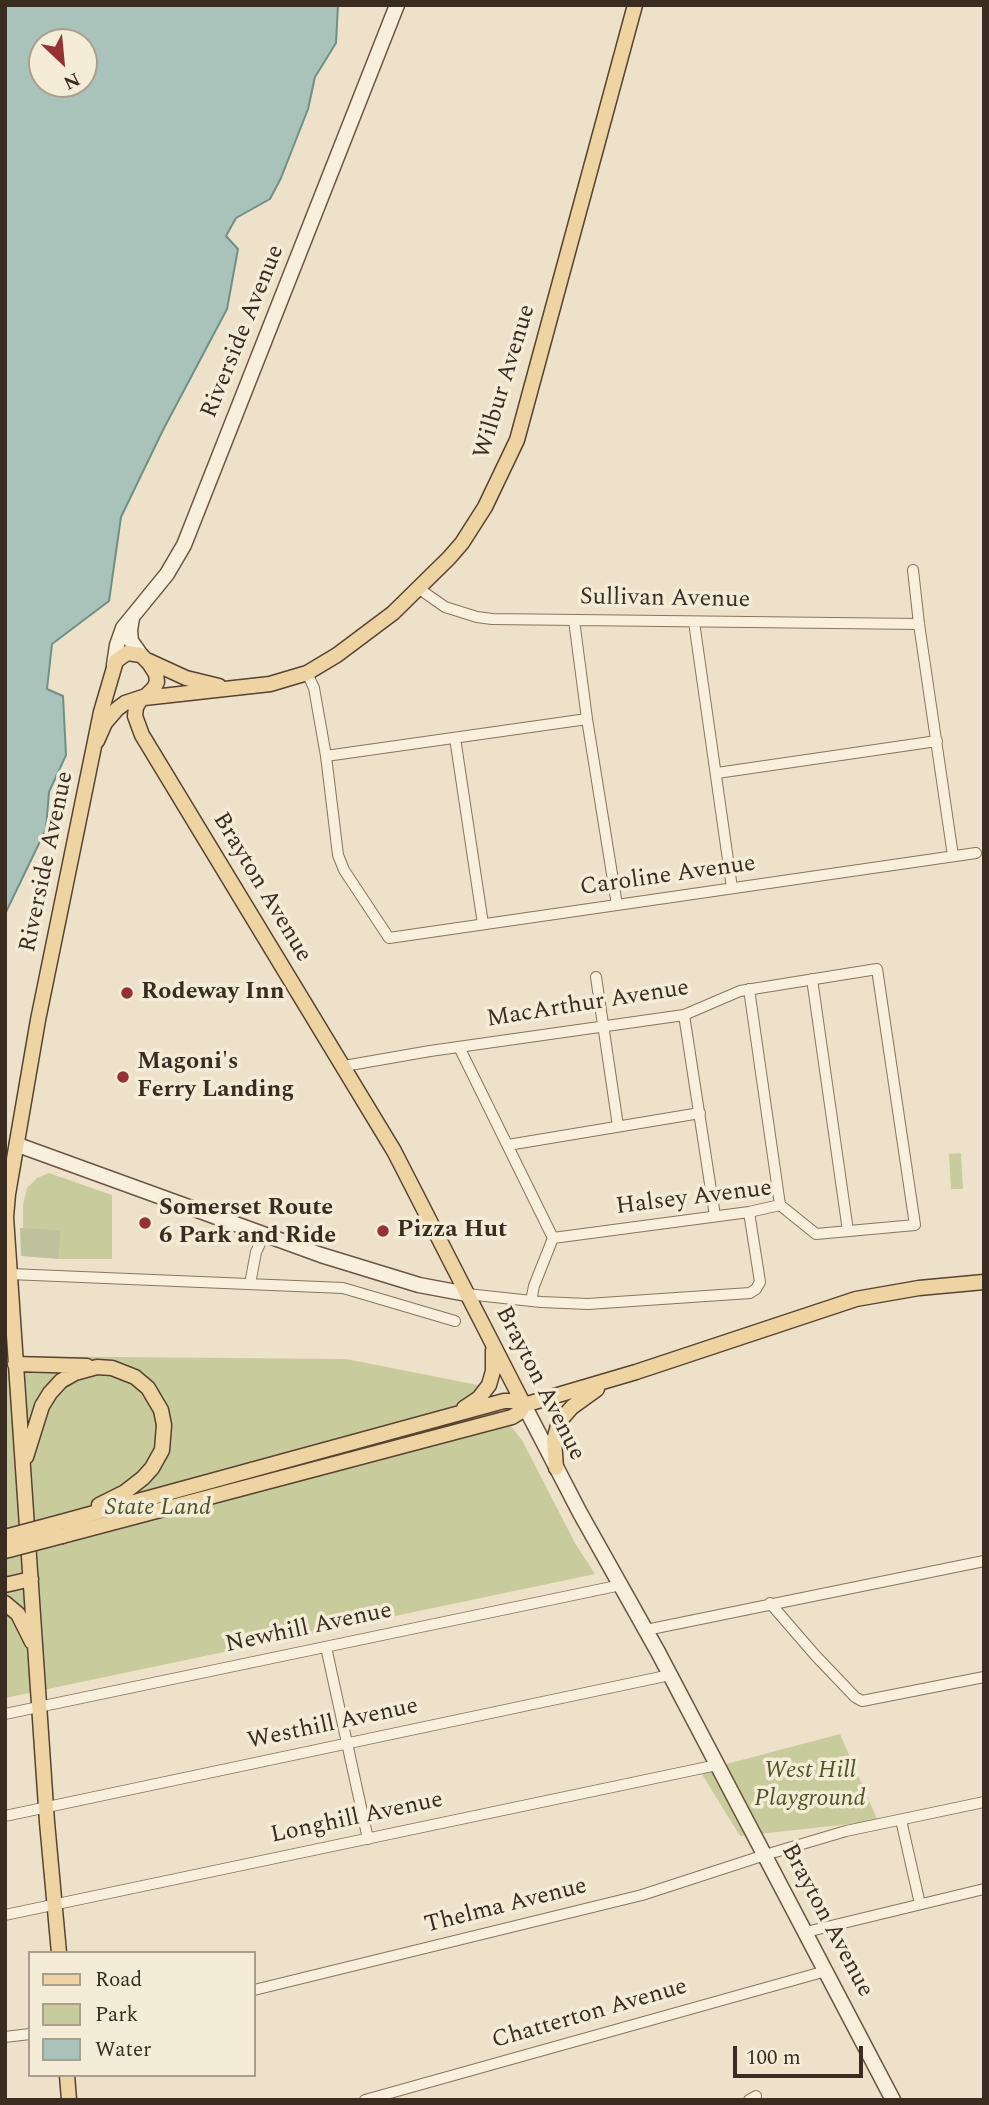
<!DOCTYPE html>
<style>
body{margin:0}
#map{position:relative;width:989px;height:2105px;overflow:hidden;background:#eee1c9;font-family:Spectral,serif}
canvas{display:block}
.frame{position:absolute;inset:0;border:7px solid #3a2c21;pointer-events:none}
.legend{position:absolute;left:28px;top:1951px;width:228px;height:126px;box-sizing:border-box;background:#f5ecd8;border:2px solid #aa9f8f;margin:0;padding:9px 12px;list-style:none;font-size:21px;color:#3a2c21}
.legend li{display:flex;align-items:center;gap:14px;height:35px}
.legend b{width:35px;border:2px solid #aa9f8f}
.north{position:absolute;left:28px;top:28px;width:70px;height:70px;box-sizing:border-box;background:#f5ecd8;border:2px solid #aa9f8f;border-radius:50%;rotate:154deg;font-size:19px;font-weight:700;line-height:28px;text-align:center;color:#3a2c21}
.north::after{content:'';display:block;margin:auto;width:24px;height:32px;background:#973034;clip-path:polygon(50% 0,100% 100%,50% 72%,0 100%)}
.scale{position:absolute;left:733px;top:2046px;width:130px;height:32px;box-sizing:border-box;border:4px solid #3a2c21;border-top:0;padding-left:9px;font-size:21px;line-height:24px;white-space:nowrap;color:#3a2c21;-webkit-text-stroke:5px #f5ecd8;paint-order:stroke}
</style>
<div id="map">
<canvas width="989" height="2105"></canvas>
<div class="frame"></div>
<ul class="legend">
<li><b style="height:9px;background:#eed4a3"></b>Road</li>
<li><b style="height:19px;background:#c8cc9d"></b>Park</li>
<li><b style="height:19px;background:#a9c2ba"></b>Water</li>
</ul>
<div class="north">N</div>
<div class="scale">100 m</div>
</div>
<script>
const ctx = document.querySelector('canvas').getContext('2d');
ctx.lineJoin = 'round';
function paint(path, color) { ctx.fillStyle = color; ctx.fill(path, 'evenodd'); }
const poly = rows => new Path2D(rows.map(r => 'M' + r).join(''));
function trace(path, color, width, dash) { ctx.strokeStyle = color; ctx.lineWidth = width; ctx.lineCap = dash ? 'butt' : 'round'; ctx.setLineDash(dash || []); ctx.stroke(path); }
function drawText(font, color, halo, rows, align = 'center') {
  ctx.font = font + ' Spectral,serif'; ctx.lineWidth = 7; ctx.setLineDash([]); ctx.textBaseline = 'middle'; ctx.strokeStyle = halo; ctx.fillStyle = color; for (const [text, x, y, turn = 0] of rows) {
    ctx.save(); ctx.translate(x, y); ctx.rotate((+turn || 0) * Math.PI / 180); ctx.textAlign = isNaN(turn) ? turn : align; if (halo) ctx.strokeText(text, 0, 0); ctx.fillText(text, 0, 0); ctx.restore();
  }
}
const green = poly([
 [961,1153,963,1189,951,1189,949,1154],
 [49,1173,112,1195,112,1259,59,1259,61,1230,23,1229,23,1205,27,1188,37,1178],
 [5,1356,346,1359,478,1385,522,1440,575,1543,595,1574,5,1698],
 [840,1734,878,1821,740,1836,700,1771]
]);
const cemetery = poly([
 [20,1228,61,1230,59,1259,21,1256]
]);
const water = poly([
 [5,5,338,5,336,43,315,77,308,109,281,178,270,199,236,218,226,236,238,249,227,309,163,430,121,517,109,601,52,644,47,689,63,696,66,755,49,792,46,829,5,914,5,5],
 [42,42,84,42,84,84,42,84,42,42]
]);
const street = poly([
 [913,570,919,624,953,856],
 [418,588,445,607,477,617,492,619,919,624],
 [574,620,587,719,617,905],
 [694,622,732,888],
 [307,673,314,688,326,756,338,855,344,870,389,938,976,853],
 [455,738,483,924],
 [326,756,587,719],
 [717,773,937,741],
 [596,977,618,1126],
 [812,979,848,1231],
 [749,989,780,1205],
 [684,1015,715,1216],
 [459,1047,553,1238,534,1286,531,1301],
 [344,1066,430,1051,684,1015,740,991,877,969,915,1225,816,1234,780,1205,749,1212,553,1238],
 [508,1145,700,1113],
 [10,1274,343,1288,455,1321],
 [250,1284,256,1252,264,1235],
 [467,1294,541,1302,588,1304,750,1293,756,1289,760,1282,749,1212],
 [770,1603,815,1655,855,1697,862,1701,984,1677],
 [646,1630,984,1561],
 [326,1647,368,1839],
 [5,1714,621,1585],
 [5,1816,670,1675],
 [901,1820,920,1904],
 [5,1915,717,1765],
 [806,1932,984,1889],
 [254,1990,642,1895,765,1855,846,1831,984,1802],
 [5,2037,30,2034],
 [365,2100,826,1971],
 [749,2100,756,2096]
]);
const secondary = poly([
 [132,618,130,630,131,641,141,655],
 [114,665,117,645,123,628,167,574,184,545,397,5],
 [18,1145,321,1255,419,1285,467,1294],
 [524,1405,580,1513,658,1652,893,2100]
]);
const primary = poly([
 [149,661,186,678,219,686],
 [144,698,270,684,307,673,337,655,393,613,449,558,462,543,485,507,517,440,635,5],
 [141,699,136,707,135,716,142,735,394,1151,524,1405],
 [15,1364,87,1366],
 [524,1405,636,1372,856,1299,919,1288,984,1282],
 [464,1408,479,1398,489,1385,493,1371,493,1350],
 [26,1457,42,1406,50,1393,61,1381,75,1373,97,1367,112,1368,135,1377,148,1388,161,1410,164,1425,162,1450,152,1468,143,1478,125,1492,99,1505],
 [556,1468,554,1440,559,1422,572,1407,597,1389],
 [61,1522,504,1401,514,1401,524,1405],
 [62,1536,512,1417,520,1412,524,1405],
 [5,1585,31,1579],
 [5,1603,18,1614,32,1642],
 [59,1953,47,1822,6,1217,8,1194,38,1020,101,712,116,661,127,653,141,655,149,663,156,674,157,682,154,688,146,696,125,703,117,709,105,723,97,741],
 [67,2075,69,2100]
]);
const primaryBridge = poly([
 [5,1537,61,1522],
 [5,1551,62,1536]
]);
const markers = [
 [127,993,7,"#973034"],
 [123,1077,7,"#973034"],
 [145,1223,7,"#973034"],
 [383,1231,7,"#973034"]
];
const streetNames = [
 ["Riverside Avenue",244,332,-68],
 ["Wilbur Avenue",506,382,-73],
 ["Sullivan Avenue",665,600,1],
 ["Riverside Avenue",48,862,-78],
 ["Caroline Avenue",668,877,-8],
 ["Brayton Avenue",261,888,59],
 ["MacArthur Avenue",588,1005,-9],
 ["Halsey Avenue",694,1199,-7],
 ["Brayton Avenue",539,1384,63],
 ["Newhill Avenue",309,1629,-12],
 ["Westhill Avenue",333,1725,-12],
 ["Longhill Avenue",357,1819,-12],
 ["Thelma Avenue",506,1907,-14],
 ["Brayton Avenue",826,1921,62],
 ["Chatterton Avenue",590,2015,-16]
];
const poiNames = [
 ["Rodeway Inn",141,993],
 ["Magoni's",137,1063],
 ["Ferry Landing",137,1091],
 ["Somerset Route",159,1209],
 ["6 Park and Ride",159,1237],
 ["Pizza Hut",397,1231]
];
const parkNames = [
 ["State Land",158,1509],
 ["West Hill",810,1772],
 ["Playground",810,1800]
];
paint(green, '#c8cc9d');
paint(cemetery, '#bec19b');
paint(water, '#a9c2ba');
trace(water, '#709087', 2);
trace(street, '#89745e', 12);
trace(secondary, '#6b5541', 17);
trace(primary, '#584232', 17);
trace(street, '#f8efdc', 10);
trace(secondary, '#f8efdc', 14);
trace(primary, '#eed4a3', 14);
trace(primaryBridge, '#584232', 17, []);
trace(primaryBridge, '#eed4a3', 14);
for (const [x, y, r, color] of markers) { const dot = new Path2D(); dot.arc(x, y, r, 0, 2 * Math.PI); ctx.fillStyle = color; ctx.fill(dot); trace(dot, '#f5ecd8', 2.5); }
drawText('24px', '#3a2c21', '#f5ecd8', streetNames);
drawText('bold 24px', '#3a2c21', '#f5ecd8', poiNames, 'left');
drawText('italic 24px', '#4c5628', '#f5ecd8', parkNames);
</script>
